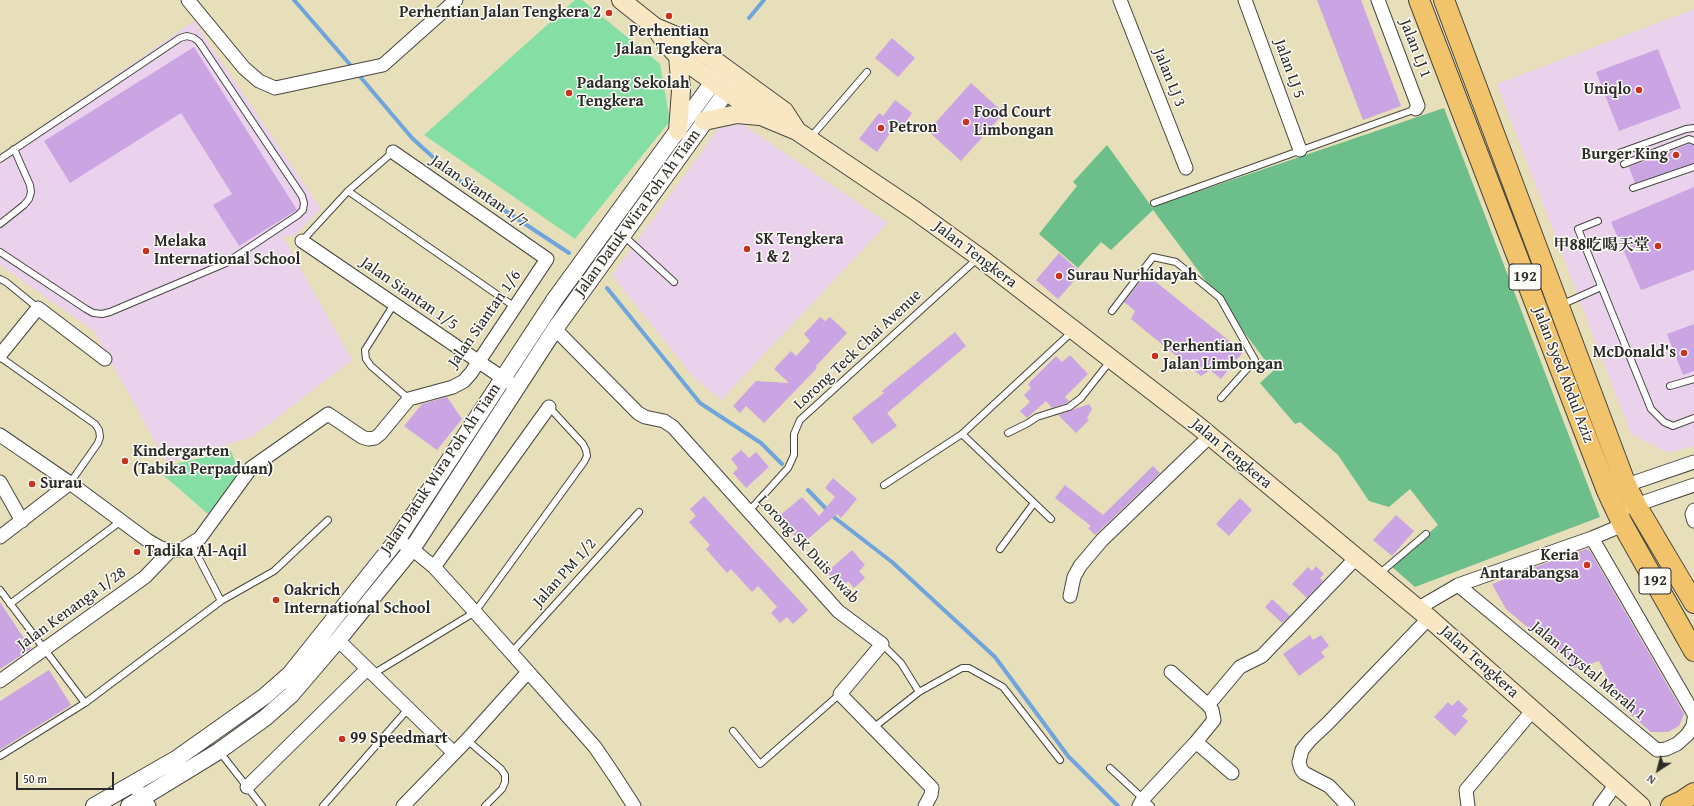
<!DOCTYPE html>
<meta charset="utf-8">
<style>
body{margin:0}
#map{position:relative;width:1694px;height:806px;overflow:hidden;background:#e7dfb9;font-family:"Gentium Book Plus",serif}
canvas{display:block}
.north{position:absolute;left:1638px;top:750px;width:40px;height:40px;-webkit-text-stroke:3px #fdfcf7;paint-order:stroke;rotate:216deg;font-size:11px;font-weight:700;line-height:16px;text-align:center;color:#2b2b2b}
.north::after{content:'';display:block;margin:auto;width:14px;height:18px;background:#2b2b2b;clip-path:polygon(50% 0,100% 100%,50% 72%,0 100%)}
.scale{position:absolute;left:16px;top:772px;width:98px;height:18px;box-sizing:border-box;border:2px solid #2b2b2b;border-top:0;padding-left:5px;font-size:12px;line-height:14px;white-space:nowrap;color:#2b2b2b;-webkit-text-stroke:3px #fdfcf7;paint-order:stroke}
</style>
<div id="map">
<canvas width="1694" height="806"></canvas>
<div class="north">N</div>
<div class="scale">50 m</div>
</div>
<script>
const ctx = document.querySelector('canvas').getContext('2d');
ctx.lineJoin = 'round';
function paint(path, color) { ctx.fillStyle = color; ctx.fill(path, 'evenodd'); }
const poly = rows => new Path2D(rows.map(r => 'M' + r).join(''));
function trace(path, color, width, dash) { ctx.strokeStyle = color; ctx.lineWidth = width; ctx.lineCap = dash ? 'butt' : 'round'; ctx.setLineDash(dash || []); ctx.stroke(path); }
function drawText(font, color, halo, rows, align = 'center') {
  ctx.font = font + ' "Gentium Book Plus","Noto Serif SC",serif'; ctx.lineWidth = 3; ctx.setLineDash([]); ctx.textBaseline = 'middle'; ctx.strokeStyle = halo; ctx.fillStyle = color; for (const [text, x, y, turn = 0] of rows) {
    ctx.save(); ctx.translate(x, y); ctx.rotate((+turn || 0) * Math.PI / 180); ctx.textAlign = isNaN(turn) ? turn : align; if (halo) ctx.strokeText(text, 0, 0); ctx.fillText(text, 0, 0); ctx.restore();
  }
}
const built = poly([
 [1694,9,1694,446,1669,453,1631,434,1497,84],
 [194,21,321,209,294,236,283,237,352,360,252,437,167,463,94,331,0,265,0,155],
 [742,124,888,223,721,400,695,379,612,275,719,128]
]);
const green = poly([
 [575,0,582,0,660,64,670,121,575,239,424,135],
 [231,451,240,474,237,480,208,514,162,474,171,465]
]);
const forest = poly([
 [1444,108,1600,517,1415,587,1391,566,1438,525,1410,489,1389,507,1369,501,1338,455,1300,422,1295,424,1260,383,1273,371,1153,210,1111,250,1101,242,1078,268,1039,234,1077,186,1073,182,1107,145,1152,207]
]);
const stream = poly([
 [294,0,353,68],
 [749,18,764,0],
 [357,73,412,138,457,179,569,253],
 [607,288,700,403,761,443,782,464],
 [808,490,835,518,892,562,995,657,1068,756,1118,806]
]);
const building = poly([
 [1317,0,1361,0,1401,106,1363,120],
 [892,38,915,58,898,77,875,58],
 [194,47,297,210,239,246,213,205,232,194,181,113,70,183,44,141],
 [1658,49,1681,108,1619,131,1596,72],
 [971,83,1004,113,961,161,928,131],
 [895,100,912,113,900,130,895,126,877,152,859,139,879,113,883,116],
 [1689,144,1694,145,1694,163,1635,183,1629,167],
 [1694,187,1694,270,1641,290,1611,222],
 [1059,253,1081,273,1058,299,1036,280],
 [1146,274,1243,352,1221,379,1210,370,1201,376,1131,319,1135,311,1124,302],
 [820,317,825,321,830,317,847,333,816,366,817,368,764,423,746,406,740,413,733,406,756,381,789,383,774,369,791,351,796,356,810,341,804,334],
 [1694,324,1694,371,1683,375,1667,334],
 [955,332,966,346,887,413,897,426,872,444,852,418,884,393,882,391],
 [1070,355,1088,374,1065,397,1069,401,1067,403,1052,408,1046,401,1027,418,1020,411,1030,402,1024,395,1031,388,1028,384,1056,356,1062,362],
 [447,397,462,419,437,450,404,426,422,404],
 [1089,404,1092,409,1087,418,1089,420,1076,433,1058,415],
 [741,450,749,458,756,452,769,467,746,488,733,473,738,468,731,459],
 [1153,466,1160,473,1095,535,1088,528,1091,526,1055,498,1065,485,1103,515],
 [833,478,857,499,841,518,837,514,802,544,778,517,802,497,819,516,835,497,825,488],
 [704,496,808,610,793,624,787,617,780,623,771,613,777,607,758,586,752,592,731,569,727,573,706,549,710,545,689,522,696,516,690,509],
 [1240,498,1252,510,1229,536,1216,524],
 [1396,515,1414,531,1392,556,1373,540],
 [1586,549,1590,551,1684,714,1679,726,1668,732,1651,732,1624,709,1599,661,1577,669,1506,609,1492,584,1535,567],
 [852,550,865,565,859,571,865,578,854,588,848,581,842,587,827,572],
 [1316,566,1324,574,1320,578,1323,581,1307,598,1292,584,1308,567,1312,571],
 [1272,599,1290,616,1282,623,1265,607],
 [0,602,31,649,0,669],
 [1310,635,1313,640,1321,635,1329,646,1321,652,1325,657,1299,676,1283,654],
 [49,670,71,705,0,750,0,701],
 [1458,700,1468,709,1462,716,1468,721,1455,736,1434,717,1448,702,1452,706]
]);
const service = poly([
 [810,138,867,72],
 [1619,153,1686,129,1694,128],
 [0,159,180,38,187,36,194,38,199,42,302,196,304,203,303,210,298,215,226,263,110,312,102,314,93,313,86,309,0,252],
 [1624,164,1689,139,1694,141],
 [1633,188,1694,167],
 [348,191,515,307],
 [1154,203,1416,109],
 [1598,221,1578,229,1651,409,1664,422,1673,426,1694,418],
 [0,224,24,205,29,199,31,192,30,185,14,149],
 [624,236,674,282],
 [302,241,348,191,393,152],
 [0,279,6,282,38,308],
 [394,304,365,350,366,359,371,366,409,399],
 [1561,305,1601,287],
 [1112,311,1153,257,1176,262,1220,298,1255,360,1221,398],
 [0,357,95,424,99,430,100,437,98,443,70,483],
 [1670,386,1694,379],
 [1008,433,1028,423,1037,417,1069,407,1081,398,1111,360],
 [962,434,1051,519],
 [884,485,962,434,1073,331],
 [749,511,788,468,794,455,794,434,800,420,978,258],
 [1000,549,1034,503],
 [1379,574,1426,534],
 [0,590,85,703],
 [221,601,274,571,328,520],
 [10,604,121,521],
 [882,644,901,663,919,692,962,668,969,668,1003,687,1060,760],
 [511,653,639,512],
 [373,674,475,612,584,462,587,456,586,450,583,444,549,407],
 [873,728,919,692],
 [733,731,760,764,840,694],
 [467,740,501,769,505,775,505,782,502,789,485,806],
 [219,751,262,806],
 [0,756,85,703,221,601,192,545],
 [1110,768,1151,806],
 [323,806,408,709]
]);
const minor = poly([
 [188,0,244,68,259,81,275,88,383,65,456,0],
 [1120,0,1186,168],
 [1245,0,1300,150],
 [1378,0,1418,106,1416,109],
 [302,241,510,383],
 [555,329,638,413,645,417,664,421,673,427,838,611,882,644,840,694,932,788,931,795,925,806],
 [0,355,38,308,105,359],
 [0,435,70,483,147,540,159,547,170,551],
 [0,482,22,521],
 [1618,488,1694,462],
 [1630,507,1694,485],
 [1694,510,1692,514,1694,521],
 [0,537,70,483],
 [1592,538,1694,714],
 [397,540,412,549,434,567,475,612,595,747,614,775,634,806],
 [434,567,549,407],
 [1458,585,1657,750,1666,749,1677,744,1687,735,1693,726,1694,719],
 [1070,596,1074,577,1080,566,1102,540,1210,436],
 [1417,609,1458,585,1592,538,1623,525],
 [338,640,454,753],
 [0,681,145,577,170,551,181,550,200,538,251,468,328,414,362,437,368,439,375,438,380,434,409,399,453,387,464,381,471,373,547,259,393,152],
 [1208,705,1240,667,1262,656,1356,558],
 [1196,742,1232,773],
 [133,784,149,806],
 [247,787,367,669],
 [403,806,467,740,528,672],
 [1139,806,1143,799,1196,742,1214,720,1212,710,1208,705,1171,672],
 [1348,806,1329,786,1304,773,1301,769,1299,762,1302,750,1310,740,1328,723,1429,618],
 [1468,806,1466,790,1533,710],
 [1600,806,1616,784]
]);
const tertiary = poly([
 [94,806,176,759,265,696,290,674,397,540,555,299,721,71],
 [129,806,219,751,265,718,291,695,338,640,412,549,555,329,734,81]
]);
const secondary = poly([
 [621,0,655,27,688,41,784,111,797,131],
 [655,27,667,45,678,56,726,91,761,116,797,131,914,210,979,257,1198,426,1429,618,1641,806],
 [678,56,681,91,678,131],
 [704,121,737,114,760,116]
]);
const primary = poly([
 [1419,0,1607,491,1623,525,1694,651],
 [1444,0,1626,485,1636,505,1694,603],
 [1671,806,1682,801,1694,793]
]);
const markers = [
 [609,13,4,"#c8321e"],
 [669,16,4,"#c8321e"],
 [1639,90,4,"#c8321e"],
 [569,93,4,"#c8321e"],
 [966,122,4,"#c8321e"],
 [881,128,4,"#c8321e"],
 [1676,155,4,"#c8321e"],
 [1658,246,4,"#c8321e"],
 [747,249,4,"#c8321e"],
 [146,251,4,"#c8321e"],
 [1059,276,4,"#c8321e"],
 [1684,353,4,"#c8321e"],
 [1155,356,4,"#c8321e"],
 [125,461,4,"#c8321e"],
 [32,484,4,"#c8321e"],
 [137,552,4,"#c8321e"],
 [1587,565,4,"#c8321e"],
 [276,600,4,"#c8321e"],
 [342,739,4,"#c8321e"]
];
const shields = [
 [1525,277,32],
 [1655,581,32]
];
const shieldNames = [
 ["192",1525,277],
 ["192",1655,581]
];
const poiNames = [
 ["Perhentian Jalan Tengkera 2",601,13,"right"],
 ["Perhentian",669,32,"center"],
 ["Jalan Tengkera",669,50,"center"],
 ["Padang Sekolah",577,84],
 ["Tengkera",577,102],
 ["Uniqlo",1631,90,"right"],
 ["Food Court",974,113],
 ["Limbongan",974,131],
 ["Petron",889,128],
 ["Burger King",1668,155,"right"],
 ["SK Tengkera",755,240],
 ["1 & 2",755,258],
 ["Melaka",154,242],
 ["International School",154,260],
 ["甲88吃喝天堂",1650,246,"right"],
 ["Surau Nurhidayah",1067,276],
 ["Perhentian",1163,347],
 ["Jalan Limbongan",1163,365],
 ["McDonald's",1676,353,"right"],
 ["Kindergarten",133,452],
 ["(Tabika Perpaduan)",133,470],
 ["Surau",40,484],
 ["Tadika Al-Aqil",145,552],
 ["Keria",1579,556,"right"],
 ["Antarabangsa",1579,574,"right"],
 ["Oakrich",284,591],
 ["International School",284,609],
 ["99 Speedmart",350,739]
];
const streetNames = [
 ["Jalan LJ 1",1415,49,69],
 ["Jalan LJ 5",1289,69,70],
 ["Jalan LJ 3",1169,78,68],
 ["Jalan Siantan 1/7",479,192,35],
 ["Jalan Datuk Wira Poh Ah Tiam",638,213,-54],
 ["Jalan Tengkera",975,255,37],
 ["Jalan Siantan 1/5",409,294,35],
 ["Jalan Siantan 1/6",485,319,-55],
 ["Lorong Teck Chai Avenue",858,350,-43],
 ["Jalan Syed Abdul Aziz",1563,375,69],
 ["Jalan Tengkera",1231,454,40],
 ["Jalan Datuk Wira Poh Ah Tiam",441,469,-56],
 ["Lorong SK Duis Awab",808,550,47],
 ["Jalan PM 1/2",565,573,-48],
 ["Jalan Kenanga 1/28",72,609,-36],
 ["Jalan Tengkera",1479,662,42],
 ["Jalan Krystal Merah 1",1588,671,40]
];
paint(built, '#ead1ec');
paint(green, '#85dfa4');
paint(forest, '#6cbe8a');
trace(stream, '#6fa5dc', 4);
paint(building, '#cba4e4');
trace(service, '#474640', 8);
trace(minor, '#474640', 15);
trace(tertiary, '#474640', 18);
trace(secondary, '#474640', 20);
trace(primary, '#474640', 22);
trace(service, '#fff', 6);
trace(minor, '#fff', 13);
trace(tertiary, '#fff', 16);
trace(secondary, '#f9e7c3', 18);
trace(primary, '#f1c36a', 20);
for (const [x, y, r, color] of markers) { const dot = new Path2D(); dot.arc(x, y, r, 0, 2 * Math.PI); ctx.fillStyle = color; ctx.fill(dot); trace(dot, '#fdfcf7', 1.5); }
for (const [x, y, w] of shields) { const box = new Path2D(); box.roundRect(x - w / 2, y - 13, w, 26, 3); ctx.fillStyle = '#fdfcf7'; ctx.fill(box); trace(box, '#2b2b2b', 1); }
drawText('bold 15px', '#2b2b2b', null, shieldNames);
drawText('bold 16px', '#2b2b2b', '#fdfcf7', poiNames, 'left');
drawText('16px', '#2b2b2b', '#fdfcf7', streetNames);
</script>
